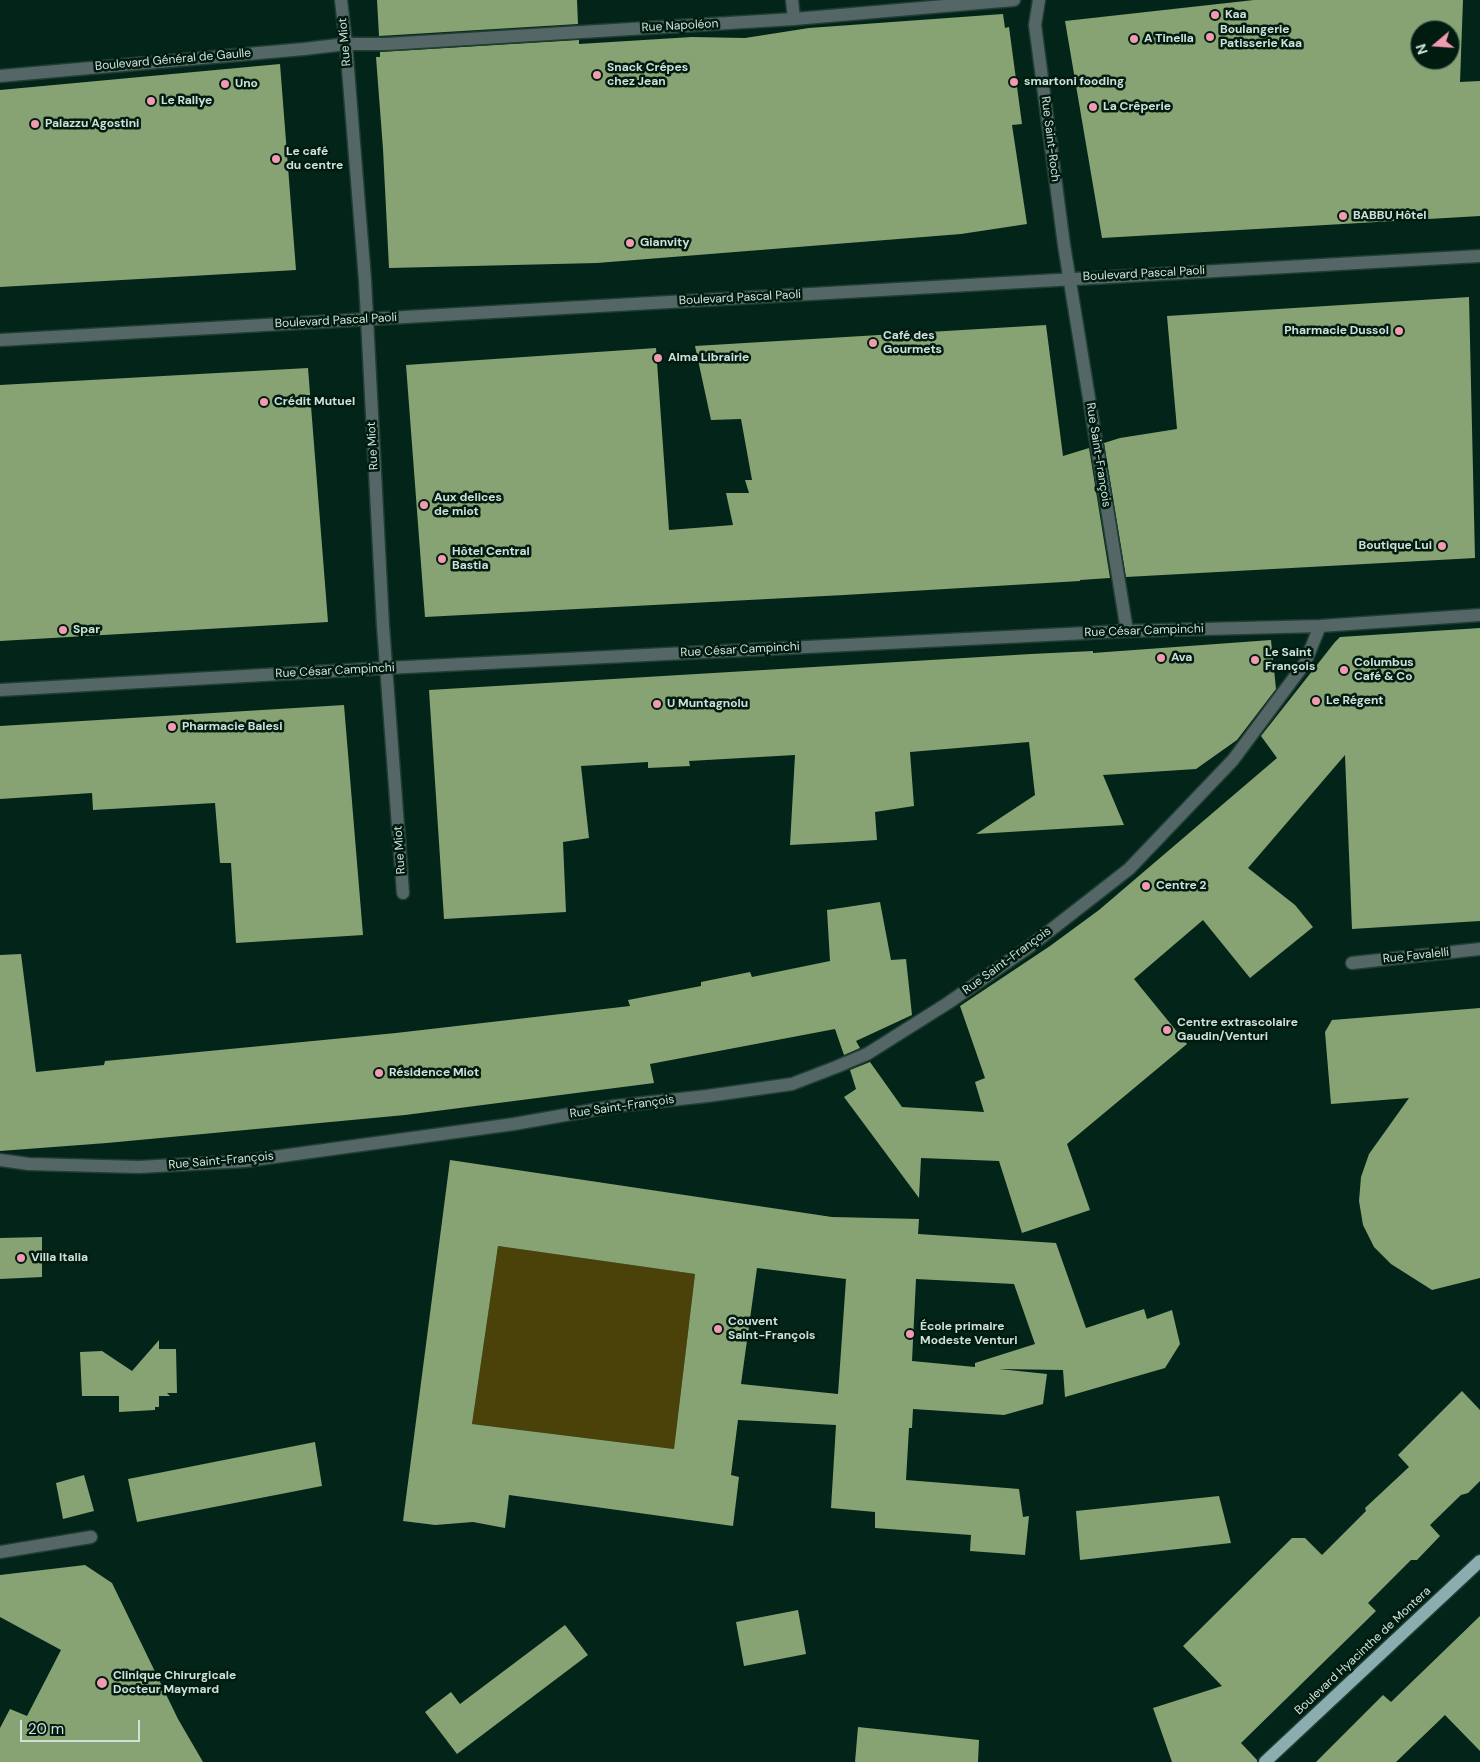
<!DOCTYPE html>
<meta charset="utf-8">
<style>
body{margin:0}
#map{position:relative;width:1480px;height:1762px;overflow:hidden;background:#032519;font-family:"DM Sans",sans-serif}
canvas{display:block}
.north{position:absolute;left:1410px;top:20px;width:50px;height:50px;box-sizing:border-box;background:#001b10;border:1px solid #536a60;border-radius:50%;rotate:252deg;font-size:14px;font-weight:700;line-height:20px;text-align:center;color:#cfe1d9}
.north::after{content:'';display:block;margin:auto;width:18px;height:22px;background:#f29ab0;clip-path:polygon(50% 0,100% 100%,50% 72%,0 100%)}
.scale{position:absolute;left:20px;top:1720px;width:120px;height:22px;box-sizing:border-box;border:2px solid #cfe1d9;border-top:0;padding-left:6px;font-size:15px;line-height:18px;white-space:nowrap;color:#cfe1d9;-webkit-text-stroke:4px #001b10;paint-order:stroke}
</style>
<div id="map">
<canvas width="1480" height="1762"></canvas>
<div class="north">N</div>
<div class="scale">20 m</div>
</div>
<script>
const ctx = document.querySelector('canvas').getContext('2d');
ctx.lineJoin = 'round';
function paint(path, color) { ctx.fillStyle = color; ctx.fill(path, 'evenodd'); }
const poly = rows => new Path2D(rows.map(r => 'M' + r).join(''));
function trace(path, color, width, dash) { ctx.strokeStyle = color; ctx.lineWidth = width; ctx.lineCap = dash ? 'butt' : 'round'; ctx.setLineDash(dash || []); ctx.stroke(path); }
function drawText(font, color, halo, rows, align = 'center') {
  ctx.font = font + ' "DM Sans",sans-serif'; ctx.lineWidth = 5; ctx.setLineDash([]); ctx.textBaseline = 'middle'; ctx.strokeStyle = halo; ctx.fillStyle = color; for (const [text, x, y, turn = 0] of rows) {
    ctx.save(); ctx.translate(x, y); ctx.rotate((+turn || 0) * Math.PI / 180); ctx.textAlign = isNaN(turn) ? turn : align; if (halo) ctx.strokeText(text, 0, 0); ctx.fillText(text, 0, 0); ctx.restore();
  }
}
const green = poly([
 [498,1246,695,1274,674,1449,472,1424]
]);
const building = poly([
 [377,0,577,0,578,24,379,36],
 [1254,0,1463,0,1460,82,1480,81,1480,216,1102,238,1065,21],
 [1420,30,1450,30,1450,60,1420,60],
 [1003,14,1005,28,1009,27,1022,124,1012,125,1027,224,961,234,597,263,389,268,383,149,376,57,380,57,380,52,579,40,579,44,692,37,745,38,809,28],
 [280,64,296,270,0,287,0,90],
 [1469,297,1475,558,1126,577,1104,443,1120,438,1177,429,1167,316],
 [1046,325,1063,456,1089,448,1110,578,1080,580,1080,581,844,595,425,617,406,365,656,348,669,530,733,525,726,493,749,493,745,480,752,480,741,419,711,420,695,346],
 [308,368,328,622,0,641,0,385],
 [1480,628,1480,921,1352,929,1345,755,1248,868,1295,905,1313,927,1250,978,1203,920,1134,979,1187,1044,1067,1144,1090,1210,1022,1233,999,1161,921,1158,919,1198,844,1097,856,1089,850,1070,870,1062,902,1107,984,1112,975,1082,985,1078,960,1006,1050,946,1099,910,1277,758,1261,736,1335,642,1340,637],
 [1271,640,1276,689,1237,740,1196,769,1103,775,1124,825,976,834,1035,795,1029,742,910,752,914,806,875,812,877,840,846,842,790,845,795,755,689,761,690,766,648,768,648,762,581,766,589,838,563,842,566,912,444,919,429,690,1031,654,1093,651,1093,653],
 [344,705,363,935,236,943,231,863,220,863,215,803,93,810,92,793,0,799,0,726],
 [880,902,891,960,906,959,912,1015,856,1041,860,1048,844,1055,835,1029,650,1064,654,1083,405,1115,107,1143,0,1151,0,955,21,954,36,1072,104,1065,105,1061,396,1033,630,1006,628,1000,701,986,701,982,750,972,752,977,830,961,827,910],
 [1480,1008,1480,1278,1432,1290,1391,1264,1374,1247,1363,1225,1359,1201,1361,1177,1369,1154,1409,1098,1331,1104,1325,1032,1332,1020],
 [450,1160,832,1217,919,1219,918,1234,1056,1243,1086,1328,1144,1309,1147,1319,1172,1310,1180,1344,1165,1368,1065,1397,1063,1370,999,1369,1047,1374,1043,1404,1004,1415,913,1409,912,1428,909,1428,906,1480,1019,1489,1023,1517,1029,1516,1025,1555,970,1551,971,1535,875,1528,875,1512,831,1508,836,1425,738,1420,731,1475,739,1477,733,1526,509,1495,505,1528,473,1522,435,1525,403,1521],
 [498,1246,695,1274,674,1449,472,1424],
 [757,1268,846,1279,838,1394,741,1384],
 [916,1279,1014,1284,1035,1344,975,1363,975,1367,912,1361],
 [42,1237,42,1277,0,1279,0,1238],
 [159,1340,159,1349,176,1349,177,1393,167,1393,170,1396,159,1396,159,1407,155,1407,155,1410,119,1412,119,1396,82,1396,80,1352,102,1351,132,1371],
 [1462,1391,1480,1410,1480,1481,1468,1493,1461,1495,1430,1525,1440,1536,1417,1560,1411,1560,1368,1603,1376,1611,1241,1743,1257,1760,1257,1762,1172,1762,1153,1708,1222,1686,1183,1646,1292,1538,1305,1538,1322,1555,1366,1511,1365,1508,1409,1467,1398,1455],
 [315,1442,322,1486,137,1522,128,1479],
 [84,1475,94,1511,63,1519,56,1483],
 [1219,1496,1231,1543,1080,1560,1076,1511],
 [85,1565,112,1583,178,1719,203,1762,0,1762,0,1728,10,1709,27,1716,61,1650,0,1617,0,1575],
 [798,1610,806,1654,744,1666,736,1622],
 [1480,1616,1480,1751,1445,1715,1396,1762,1316,1762,1383,1695,1391,1702],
 [565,1625,588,1655,457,1754,425,1712,451,1692,460,1704],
 [858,1727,979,1740,978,1762,855,1762]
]);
const minor = poly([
 [341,0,346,44,365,280,383,626,403,893],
 [792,0,794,19],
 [1039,0,1035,25,1064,245,1127,631],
 [0,76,304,49,346,44,386,44,794,19,1014,0],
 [0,340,1480,256],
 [0,690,386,668,1127,631,1320,626,1480,615],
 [1352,963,1480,949],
 [0,1160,29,1164,139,1167,245,1161,514,1124,616,1106,707,1096,792,1084,836,1067,867,1054,948,1003,1029,947,1129,869,1233,760,1305,663,1320,626],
 [0,1552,91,1537]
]);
const major = poly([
 [1265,1762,1480,1561]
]);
const markers = [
 [1215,15,5,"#f29ab0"],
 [1210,37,5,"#f29ab0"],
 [1134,39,5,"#f29ab0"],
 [597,75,5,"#f29ab0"],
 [1014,82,5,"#f29ab0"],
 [225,84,5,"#f29ab0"],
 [151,101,5,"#f29ab0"],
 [1093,107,5,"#f29ab0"],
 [35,124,5,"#f29ab0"],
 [276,159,5,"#f29ab0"],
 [1343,216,5,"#f29ab0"],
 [630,243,5,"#f29ab0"],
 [1399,331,5,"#f29ab0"],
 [873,343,5,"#f29ab0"],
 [658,358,5,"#f29ab0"],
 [264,402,5,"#f29ab0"],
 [424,505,5,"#f29ab0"],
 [1442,546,5,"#f29ab0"],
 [442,559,5,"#f29ab0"],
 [63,630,5,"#f29ab0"],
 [1161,658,5,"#f29ab0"],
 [1255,660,5,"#f29ab0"],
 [1344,670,5,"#f29ab0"],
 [1316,701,5,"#f29ab0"],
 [657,704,5,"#f29ab0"],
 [172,727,5,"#f29ab0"],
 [1146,886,5,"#f29ab0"],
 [1167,1030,5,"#f29ab0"],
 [379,1073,5,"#f29ab0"],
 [21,1258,5,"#f29ab0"],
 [718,1329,5,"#f29ab0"],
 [910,1334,5,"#f29ab0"],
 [102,1683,6,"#f29ab0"]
];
const poiNames = [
 ["Kaa",1225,15],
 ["Boulangerie",1220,30],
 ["Patisserie Kaa",1220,44],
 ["A Tinella",1144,39],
 ["Snack Crépes",607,68],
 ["chez Jean",607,82],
 ["smartoni fooding",1024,82],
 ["Uno",235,84],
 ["Le Rallye",161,101],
 ["La Crêperie",1103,107],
 ["Palazzu Agostini",45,124],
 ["Le café",286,152],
 ["du centre",286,166],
 ["BABBU Hôtel",1353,216],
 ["Gianvity",640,243],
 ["Pharmacie Dussol",1389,331,"right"],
 ["Café des",883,336],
 ["Gourmets",883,350],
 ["Alma Librairie",668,358],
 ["Crédit Mutuel",274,402],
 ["Aux delices",434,498],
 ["de miot",434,512],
 ["Boutique Lui",1432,546,"right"],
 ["Hôtel Central",452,552],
 ["Bastia",452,566],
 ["Spar",73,630],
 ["Le Saint",1265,653],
 ["François",1265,667],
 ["Ava",1171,658],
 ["Columbus",1354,663],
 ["Café & Co",1354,677],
 ["Le Régent",1326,701],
 ["U Muntagnolu",667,704],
 ["Pharmacie Balesi",182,727],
 ["Centre 2",1156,886],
 ["Centre extrascolaire",1177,1023],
 ["Gaudin/Venturi",1177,1037],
 ["Résidence Miot",389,1073],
 ["Villa Italia",31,1258],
 ["Couvent",728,1322],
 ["Saint-François",728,1336],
 ["École primaire",920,1327],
 ["Modeste Venturi",920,1341],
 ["Clinique Chirurgicale",113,1676],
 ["Docteur Maymard",113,1690]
];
const streetNames = [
 ["Rue Napoléon",680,26,-3],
 ["Rue Miot",345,42,-95],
 ["Boulevard Général de Gaulle",173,60,-5],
 ["Rue Saint-Roch",1050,139,83],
 ["Boulevard Pascal Paoli",1144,274,-3],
 ["Boulevard Pascal Paoli",740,298,-3],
 ["Boulevard Pascal Paoli",336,321,-3],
 ["Rue Miot",373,446,-93],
 ["Rue Saint-François",1098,455,81],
 ["Rue César Campinchi",1144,631,-2],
 ["Rue César Campinchi",740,650,-3],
 ["Rue César Campinchi",335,671,-3],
 ["Rue Miot",400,850,-94],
 ["Rue Favalelli",1416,956,-6],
 ["Rue Saint-François",1007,961,-36],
 ["Rue Saint-François",622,1107,-8],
 ["Rue Saint-François",221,1161,-5],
 ["Boulevard Hyacinthe de Montera",1363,1651,-43]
];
paint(green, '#4a4208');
paint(building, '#87a373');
trace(minor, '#203f34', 15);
trace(major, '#203f34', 15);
trace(minor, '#566', 12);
trace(major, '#8aaeaf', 12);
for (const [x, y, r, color] of markers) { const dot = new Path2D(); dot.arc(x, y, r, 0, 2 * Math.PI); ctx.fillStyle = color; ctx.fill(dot); trace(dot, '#001b10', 2); }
drawText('bold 12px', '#cfe1d9', '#001b10', poiNames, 'left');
drawText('12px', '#cfe1d9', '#001b10', streetNames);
</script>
